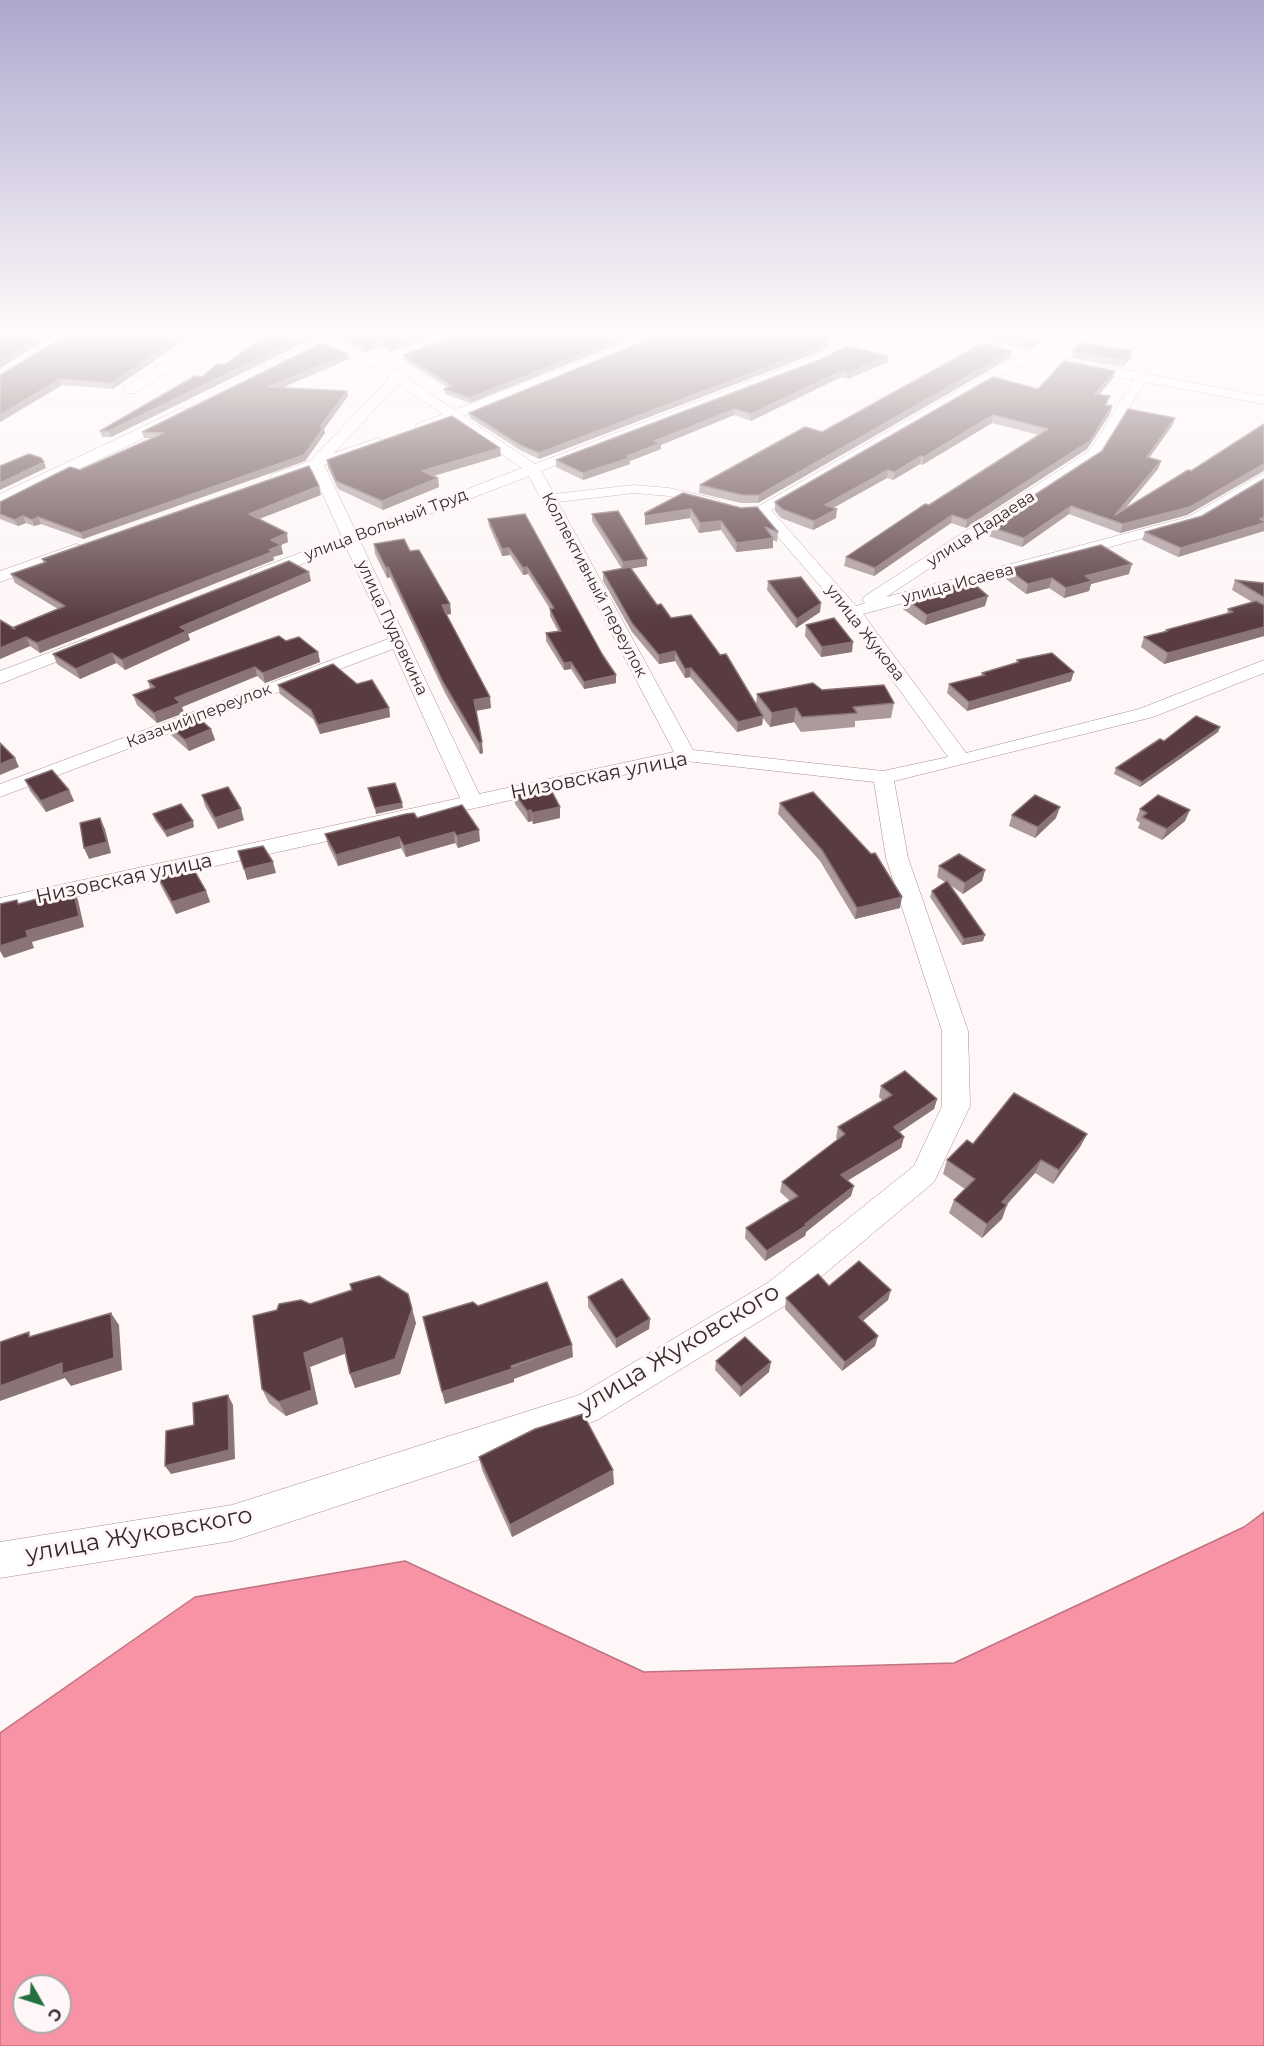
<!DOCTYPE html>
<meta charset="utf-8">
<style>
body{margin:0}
#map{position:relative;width:1264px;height:2046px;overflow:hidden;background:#fef6f7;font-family:Montserrat,sans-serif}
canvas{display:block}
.north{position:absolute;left:12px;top:1974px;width:60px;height:60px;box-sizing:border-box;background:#fef6f7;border:2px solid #afa5a6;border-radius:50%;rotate:129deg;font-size:16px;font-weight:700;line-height:24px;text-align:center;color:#382b2d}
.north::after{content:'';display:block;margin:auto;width:21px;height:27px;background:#237141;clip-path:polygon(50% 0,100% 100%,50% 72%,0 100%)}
</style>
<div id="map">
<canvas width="1264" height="2046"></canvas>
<div class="north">С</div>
</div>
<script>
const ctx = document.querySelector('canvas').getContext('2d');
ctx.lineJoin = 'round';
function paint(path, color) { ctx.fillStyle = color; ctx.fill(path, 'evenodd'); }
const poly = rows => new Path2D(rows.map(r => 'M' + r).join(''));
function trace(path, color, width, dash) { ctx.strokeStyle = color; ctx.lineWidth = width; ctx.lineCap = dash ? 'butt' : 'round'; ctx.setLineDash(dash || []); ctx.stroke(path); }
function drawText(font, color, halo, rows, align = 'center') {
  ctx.font = font + ' Montserrat,sans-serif'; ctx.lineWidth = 6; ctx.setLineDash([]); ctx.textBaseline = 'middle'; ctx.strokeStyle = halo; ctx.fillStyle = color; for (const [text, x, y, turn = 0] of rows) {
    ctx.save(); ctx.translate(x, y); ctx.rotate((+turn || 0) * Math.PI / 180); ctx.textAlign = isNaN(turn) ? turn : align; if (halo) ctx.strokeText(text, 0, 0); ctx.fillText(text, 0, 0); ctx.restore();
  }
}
const water = poly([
 [1264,1512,1264,2046,0,2046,0,1733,195,1597,405,1561,644,1672,954,1663,1244,1527,1264,1512],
 [24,1986,60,1986,60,2022,24,2022,24,1986]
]);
const minor = poly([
 [208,333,223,333,135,393,125,393,124,390,125,387,208,333],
 [453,333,472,333,386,364,454,410,653,333,671,333,463,416,535,464,810,358,862,333,878,333,818,364,541,471,554,494,634,485,669,488,717,499,720,502,712,507,669,496,634,493,558,502,693,750,883,771,948,757,846,616,754,509,1016,357,926,333,949,333,1027,352,1264,396,1264,404,1145,382,1099,457,886,597,1188,517,1264,473,1264,483,1198,523,863,614,966,753,1139,709,1264,660,1264,673,1153,717,894,781,908,858,968,1031,970,1106,934,1182,791,1302,599,1419,587,1424,232,1541,0,1578,0,1542,232,1505,579,1395,769,1282,914,1166,942,1106,942,1031,886,858,874,782,686,761,0,914,0,898,460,798,393,649,0,797,0,784,388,639,346,547,264,579,252,579,250,575,252,571,342,537,312,470,277,481,270,477,272,474,310,461,390,378,372,366,322,346,322,340,330,340,376,359,453,333],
 [1029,360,1134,380,1089,451,865,596,862,600,865,603,856,606,771,510,1029,360],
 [398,384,443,414,417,424,415,427,417,430,427,430,452,420,522,468,356,532,324,465,383,445,385,442,378,438,334,453,398,384],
 [529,476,674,752,479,794,360,541,529,476],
 [76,544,82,546,84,549,82,552,0,582,0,571,76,544],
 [85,639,91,640,94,644,91,648,0,684,0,671,85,639]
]);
const major = poly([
 [330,333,350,333,288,367,276,367,274,364,276,361,330,333],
 [182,408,188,409,191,413,188,417,0,507,0,494,182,408]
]);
const wall = poly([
 [195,333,113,389,62,385,0,422,0,375],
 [324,333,111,437,102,437,100,431,224,365],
 [444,333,390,352,381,346,365,352,339,341,338,336],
 [464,333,470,403,445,394,444,389,448,388,404,360,403,355],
 [982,333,1029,333,1028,335,1041,337,1039,344,1027,350,985,339],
 [829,342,829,347,809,356,539,459,520,450,470,418,469,413],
 [1073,351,1130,359,1122,367,1072,358],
 [888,356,888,362,848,379,841,377,751,421,734,415,661,445,661,449,630,461,630,464,583,480,556,467,556,460],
 [1010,358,758,503,741,503,699,493,700,485,822,432],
 [349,359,282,388,348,396,324,429,325,433,305,461,83,539,41,524,34,526,26,523,18,526,0,519,0,502,80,470,152,438,144,438,142,432],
 [1115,371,1113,378,1099,395,1108,404,1107,405,1112,406,1110,414,1087,449,966,528,951,523,874,576,844,566,846,557,1039,435,992,423,922,465,920,464,893,480,887,478,833,508,836,518,813,530,781,518,775,511,775,502,1038,389],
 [1175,418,1172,426,1149,458,1161,461,1158,469,1125,509,1191,471,1264,424,1264,471,1187,515,1120,533,1069,514,1022,547,985,535,987,526],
 [501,456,433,476,438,478,439,487,383,510,338,489,328,468,327,460],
 [1264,479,1264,531,1178,557,1142,540,1145,532,1202,516],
 [683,493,741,508,778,532,777,542,773,540,773,548,736,552,721,530,699,533,690,518,645,525,645,513],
 [321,495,259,519,288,542,281,545,283,554,273,557,274,560,40,653,30,646,0,659,0,620,12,628,58,609,15,583,11,574,44,563,42,559],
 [525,514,616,683,584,689,571,669,564,670,546,641,546,633,558,631,550,616,550,609,528,574,523,575,510,555,502,556,489,526,488,519],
 [592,514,647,559,647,566,631,568,657,605,671,618,756,705,757,694,822,690,894,703,891,718,855,721,855,727,801,732,794,722,770,727,763,718,762,725,737,732,690,677,685,678,675,661,659,664,632,632,603,581,603,572,622,569,592,521],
 [374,544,410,551,450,604,451,614,446,615,491,708,476,711,483,753,480,754,445,693,390,577,387,578,375,554],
 [1008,569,1129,574,1091,584,1089,591,1064,598,1049,588,1026,594,1006,579],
 [1235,580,1264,583,1264,636,1164,664,1141,647,1144,637,1165,632,1166,630,1227,614,1228,609,1252,602,1232,590],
 [311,581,188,634,190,640,125,670,116,663,80,679,57,664,53,654],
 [768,581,820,612,796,628,767,590],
 [905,598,985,606,925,625,903,609],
 [806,625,852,652,821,657,805,636],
 [286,641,318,652,320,662,265,683,257,676,182,707,184,713,157,723,137,705,133,695,150,689,148,681],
 [1017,660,1071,681,967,711,947,693,949,684,981,676,982,673,1016,663],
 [278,685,389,708,390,717,320,734,313,719,280,694],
 [167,724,211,729,215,740,189,751,171,735],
 [1220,727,1218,732,1140,787,1114,774,1116,768,1164,741],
 [25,780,69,790,74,801,46,812,30,791],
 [514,793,560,818,533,824,532,821,528,822,515,804],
 [202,795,244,820,218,829,205,806],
 [780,803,900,908,855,919,820,861,778,814],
 [1140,809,1185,821,1162,840,1138,828,1140,823,1136,820],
 [153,814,194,827,167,837,155,820],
 [1012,815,1056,818,1035,838,1009,826],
 [417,818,480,841,458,848,455,843,406,857,401,848,338,866,328,845,325,834],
 [939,866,985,870,982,881,963,894,950,885,983,941,962,945,930,897,932,891,945,882,937,877],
 [157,875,206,891,210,902,176,914,161,886],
 [881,1086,937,1099,934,1109,899,1132,904,1137,901,1148,847,1180,851,1196,806,1232,805,1236,765,1261,745,1238,746,1228,790,1201,780,1192,782,1182,838,1140,836,1138,838,1127,883,1101,879,1097],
 [1087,1134,1080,1147,1053,1184,1035,1173,1006,1205,1002,1219,982,1238,949,1213,954,1200,965,1189,943,1174,947,1160,973,1144],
 [829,1286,888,1300,863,1321,875,1346,842,1371,785,1309,786,1298],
 [588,1297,650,1319,649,1329,616,1348,588,1307],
 [310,1304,416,1323,400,1374,355,1388,345,1353,310,1367,318,1404,286,1416,269,1403,262,1389],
 [716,1361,769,1372,740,1397,715,1370],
 [479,1457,614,1484,512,1537,482,1470]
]);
const shadedWall = poly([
 [46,333,57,333,0,368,0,362],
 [186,333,195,333,113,389,111,383],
 [312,333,324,333,111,437,109,431],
 [430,333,444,333,390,352,390,347],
 [634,333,646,333,470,403,470,398],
 [838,333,847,333,829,342,829,347,809,356,539,459,539,453,823,340],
 [1041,337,1039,344,1027,350,1029,343],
 [380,341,381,346,365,352,365,347],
 [1012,351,1010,358,758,503,759,495],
 [1132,351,1130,359,1122,367,1124,360],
 [348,354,349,359,269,393,268,387],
 [888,356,888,362,848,379,849,373],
 [842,371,841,377,751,421,751,414],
 [1115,371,1113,378,1093,402,1095,394],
 [60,379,62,385,0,422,0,415],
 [347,391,348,396,324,429,325,433,305,461,83,539,81,533,320,427],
 [1112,406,1110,414,1087,449,966,528,967,520],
 [735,409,734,415,661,445,661,449,630,461,630,464,583,480,583,473,627,456,655,441],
 [993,415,992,423,922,465,924,457],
 [1175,418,1172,426,1144,465,1147,457],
 [500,448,501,456,423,479,422,471],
 [921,456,920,464,893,480,895,472],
 [1161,461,1158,469,1114,521,1115,515],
 [44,462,46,468,0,490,0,483],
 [1264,464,1263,471,1187,515,1120,533,1123,524],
 [888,470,887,478,824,513,825,505],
 [438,478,439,487,383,510,382,501],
 [319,486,321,495,251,522,249,514],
 [1071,506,1069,514,1022,547,1024,538],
 [691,509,690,518,645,525,645,516],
 [837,509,836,518,813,530,814,521],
 [952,515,951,523,874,576,875,568],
 [23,516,26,523,18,526,15,520],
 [38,517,41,524,34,526,32,520],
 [1264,517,1264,531,1178,557,1181,548],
 [721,521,721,530,699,533,700,523],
 [287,533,288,542,281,545,283,554,273,557,274,560,40,653,37,643],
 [773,538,773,548,736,552,737,543],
 [509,548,510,555,502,556,502,549],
 [647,559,647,566,623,570,623,562],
 [1132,564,1129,574,1091,584,1089,591,1064,598,1066,588,1085,576],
 [388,567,390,577,387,578,386,568],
 [527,567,528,574,523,575,523,568],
 [309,572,311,581,188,634,190,640,125,670,122,660,180,627],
 [1052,578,1049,588,1026,594,1028,584],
 [988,596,985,606,925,625,927,615],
 [821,603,820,612,796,628,797,619],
 [450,604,451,614,444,615,442,605],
 [1264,627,1264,636,1164,664,1168,653],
 [26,637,30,646,0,659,0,648],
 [853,642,852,652,821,657,822,647],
 [675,651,675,661,659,664,659,655],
 [318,652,320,662,265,683,263,673],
 [112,653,116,663,80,679,76,669],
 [571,662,571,669,564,670,564,663],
 [255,667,257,676,182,707,184,713,157,723,154,713,175,698],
 [691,668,690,677,685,678,685,669],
 [1074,672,1071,681,967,711,969,702],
 [616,675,616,683,584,689,584,682],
 [490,697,491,708,475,711,474,700],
 [389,708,390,717,320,734,318,725],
 [796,708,794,722,770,727,772,713],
 [763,716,762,725,737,732,738,722],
 [1220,727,1218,732,1140,787,1142,782],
 [211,729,215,740,189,751,185,740],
 [482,742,483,753,480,754,479,743],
 [15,758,19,767,0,775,0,764],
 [69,790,74,801,46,812,41,801],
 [402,803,403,808,376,814,375,808],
 [560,807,560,818,533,824,532,813],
 [1060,807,1056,818,1035,838,1038,827],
 [241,809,244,820,218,829,215,818],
 [531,810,532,821,528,822,527,811],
 [1190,810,1185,821,1162,840,1167,829],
 [100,818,105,829,111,853,89,859,84,848],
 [193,821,194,827,167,837,165,831],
 [479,830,480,841,458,848,457,836],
 [454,832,455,843,406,857,404,846],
 [399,837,401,848,338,866,336,855],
 [273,862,276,873,247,880,244,869],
 [985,870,982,881,963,894,965,883],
 [73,889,78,900,84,927,32,942,34,948,4,958,0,951,0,946,26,931],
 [206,891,210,902,176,914,172,902],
 [902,897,900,908,855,919,857,908],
 [985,935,983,941,962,945,964,939],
 [937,1099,934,1109,891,1138,894,1127],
 [1087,1134,1080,1147,1053,1184,1059,1170],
 [904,1137,901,1148,839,1186,841,1175],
 [1041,1160,1035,1173,1001,1211,1007,1205,1002,1219,982,1238,987,1224,1002,1202],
 [854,1186,851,1196,806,1232,805,1236,765,1261,767,1251,805,1224],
 [891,1290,888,1300,856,1326,859,1317],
 [408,1294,416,1323,400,1374,355,1388,350,1374],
 [111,1313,119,1325,122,1370,71,1386,65,1378,0,1401,0,1386],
 [650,1319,649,1329,616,1348,616,1339],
 [878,1336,875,1346,842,1371,845,1362],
 [342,1338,347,1353,310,1367,318,1404,286,1416,279,1402,304,1353],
 [572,1345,573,1357,514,1379,514,1382,445,1404,442,1392],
 [771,1362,769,1372,740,1397,741,1387],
 [228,1395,233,1405,235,1459,171,1474,165,1466],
 [613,1470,614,1484,512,1537,510,1525]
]);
const building = poly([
 [0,333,46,333,0,362,0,333],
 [70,333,186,333,111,383,60,379,0,415,0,375,70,333],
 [270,333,312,333,109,431,100,431,195,376,202,377,217,364,224,365,270,333],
 [344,333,430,333,390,347,380,341,365,347,338,336,344,333],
 [464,333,634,333,470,398,444,389,452,386,403,355,464,333],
 [664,333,838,333,823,340,829,342,810,351,539,453,520,445,469,413,664,333],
 [989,333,1027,333,1027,334,1041,337,1029,343,989,333],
 [322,343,348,354,268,387,347,391,320,427,324,427,304,455,81,533,38,517,32,520,23,516,15,520,0,514,0,502,70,467,80,470,164,433,142,432,322,343],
 [983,343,1012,351,759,495,742,495,700,485,805,427,822,432,983,343],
 [1080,343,1132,351,1124,360,1073,351,1080,343],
 [848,346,888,356,849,373,842,371,751,414,735,409,655,441,661,443,627,456,630,458,583,473,556,460,819,360,848,346],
 [1064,361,1115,371,1095,394,1110,396,1105,405,1112,406,1090,441,967,520,952,515,875,568,846,557,925,504,929,505,1048,429,993,415,924,457,921,456,895,472,888,470,825,505,837,509,814,521,782,509,775,502,993,377,1038,389,1064,361],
 [1128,409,1175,418,1147,457,1161,461,1115,515,1188,470,1191,471,1264,424,1264,464,1190,507,1123,524,1071,506,1024,538,987,526,1102,451,1128,409],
 [452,416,500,448,422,471,438,478,382,501,336,481,327,460,452,416],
 [29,454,41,458,44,462,0,483,0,466,29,454],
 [309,466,319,486,249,514,287,533,271,540,281,545,269,550,272,552,37,643,26,637,0,648,0,620,15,629,12,628,65,606,11,574,46,562,42,559,309,466],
 [1264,479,1264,517,1260,519,1264,521,1264,523,1181,548,1145,532,1202,516,1264,479],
 [683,493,741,508,757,507,778,532,765,527,773,538,737,543,721,521,700,523,691,509,645,516,645,513,683,493],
 [618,511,647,559,623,562,592,514,618,511],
 [525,514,602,654,616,675,584,682,571,662,564,663,546,633,561,631,550,609,554,608,527,567,523,568,509,548,502,549,488,519,525,514],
 [404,539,410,551,419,550,450,604,442,605,445,612,490,697,474,700,482,742,479,743,443,682,388,567,386,568,374,544,404,539],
 [1101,545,1132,564,1085,576,1092,581,1066,588,1052,578,1028,584,1008,569,1101,545],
 [289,561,309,572,180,627,187,631,122,660,112,653,76,669,53,654,289,561],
 [630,567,657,605,661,604,671,618,691,615,720,655,726,654,763,716,738,722,691,668,685,669,675,651,659,655,632,623,603,572,630,567],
 [801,577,821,603,797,619,768,581,801,577],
 [1235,580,1264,583,1264,597,1235,580],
 [971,581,988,596,927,615,905,598,971,581],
 [1256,601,1264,605,1264,627,1168,653,1144,637,1168,631,1166,630,1233,612,1228,609,1256,601],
 [834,618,853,642,822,647,806,625,834,618],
 [279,636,286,641,299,637,318,652,263,673,255,667,175,698,180,703,154,713,133,695,155,687,148,681,279,636],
 [1052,653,1074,672,969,702,949,684,985,675,982,673,1019,662,1017,660,1052,653],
 [333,664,357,684,372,680,389,708,318,725,311,710,278,685,333,664],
 [813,683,822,690,884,685,894,703,853,707,857,713,802,717,796,708,772,713,757,694,813,683],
 [194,714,211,729,185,740,167,724,194,714],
 [1196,716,1220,727,1142,782,1116,768,1160,739,1164,741,1196,716],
 [0,743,15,758,0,764,0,743],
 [52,770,69,790,41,801,25,780,52,770],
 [395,783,402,803,375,808,368,788,395,783],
 [549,786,560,807,532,813,531,810,527,811,514,793,549,786],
 [228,787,241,809,215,818,202,795,228,787],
 [813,792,871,854,875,853,902,897,857,908,822,850,780,803,813,792],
 [1035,795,1060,807,1038,827,1012,815,1035,795],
 [1158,795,1190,810,1167,829,1142,817,1147,813,1140,809,1158,795],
 [181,804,193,821,165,831,153,814,181,804],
 [462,805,479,830,457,836,454,832,404,846,399,837,336,855,325,834,406,814,414,813,417,818,462,805],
 [100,818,107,842,84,848,80,823,100,818],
 [263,846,273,862,244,869,238,851,263,846],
 [959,854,985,870,965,883,939,866,959,854],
 [190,863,206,891,172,902,157,875,190,863],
 [947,881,985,935,964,939,932,891,947,881],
 [73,889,79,916,26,931,28,937,0,946,0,904,17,900,18,904,73,889],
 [905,1071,937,1099,894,1127,904,1137,841,1175,854,1186,805,1224,807,1225,767,1251,746,1228,798,1196,782,1182,845,1134,838,1127,892,1095,881,1086,905,1071],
 [1014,1093,1087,1134,1059,1170,1041,1160,1002,1202,1007,1205,987,1224,954,1200,975,1179,947,1160,967,1140,973,1144,1014,1093],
 [859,1261,891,1290,859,1317,878,1336,845,1362,786,1298,818,1274,829,1286,859,1261],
 [379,1276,408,1294,412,1309,395,1359,350,1374,342,1338,304,1353,312,1390,279,1402,262,1389,253,1316,277,1310,279,1304,301,1300,310,1304,352,1290,350,1284,379,1276],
 [622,1279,650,1319,616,1339,588,1297,622,1279],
 [547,1282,572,1345,511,1366,512,1369,442,1392,423,1317,473,1302,478,1306,547,1282],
 [111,1313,114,1358,62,1374,62,1363,0,1386,0,1342,29,1332,29,1337,111,1313],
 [745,1337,771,1362,741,1387,716,1361,745,1337],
 [228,1395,229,1450,165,1466,166,1431,194,1425,193,1403,228,1395],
 [583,1414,613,1470,510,1525,479,1457,535,1429,583,1414]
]);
const farStreetnames = [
 ["улица Вольный Труд",386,525,-21],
 ["улица Дадаева",981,529,-33],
 ["улица Исаева",958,584,-15],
 ["Коллективный переулок",594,585,62],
 ["улица Пудовкина",392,628,65],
 ["улица Жукова",865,633,52],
 ["Казачий переулок",199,716,-21]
];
const streetNames = [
 ["Низовская улица",599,776,-11],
 ["Низовская улица",124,879,-12]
];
const nearStreetnames = [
 ["улица Жуковского",679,1349,-31],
 ["улица Жуковского",139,1535,-10]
];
paint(water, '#f893a5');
trace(water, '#be7481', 1.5);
trace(minor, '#ad8c91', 1);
trace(major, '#ad8c91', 1);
paint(minor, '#fff');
paint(major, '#fff');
paint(wall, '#ab999c');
paint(shadedWall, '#8a7477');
paint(building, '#583c40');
trace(building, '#8a7477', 1.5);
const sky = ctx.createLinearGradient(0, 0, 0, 620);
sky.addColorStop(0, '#aea7cd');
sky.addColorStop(0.54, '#fffbfb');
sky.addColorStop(1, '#fffbfb00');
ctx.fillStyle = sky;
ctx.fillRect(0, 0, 1264, 620);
drawText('16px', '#382b2d', '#fef6f7', farStreetnames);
drawText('20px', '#382b2d', '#fef6f7', streetNames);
drawText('24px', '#382b2d', '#fef6f7', nearStreetnames);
</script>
